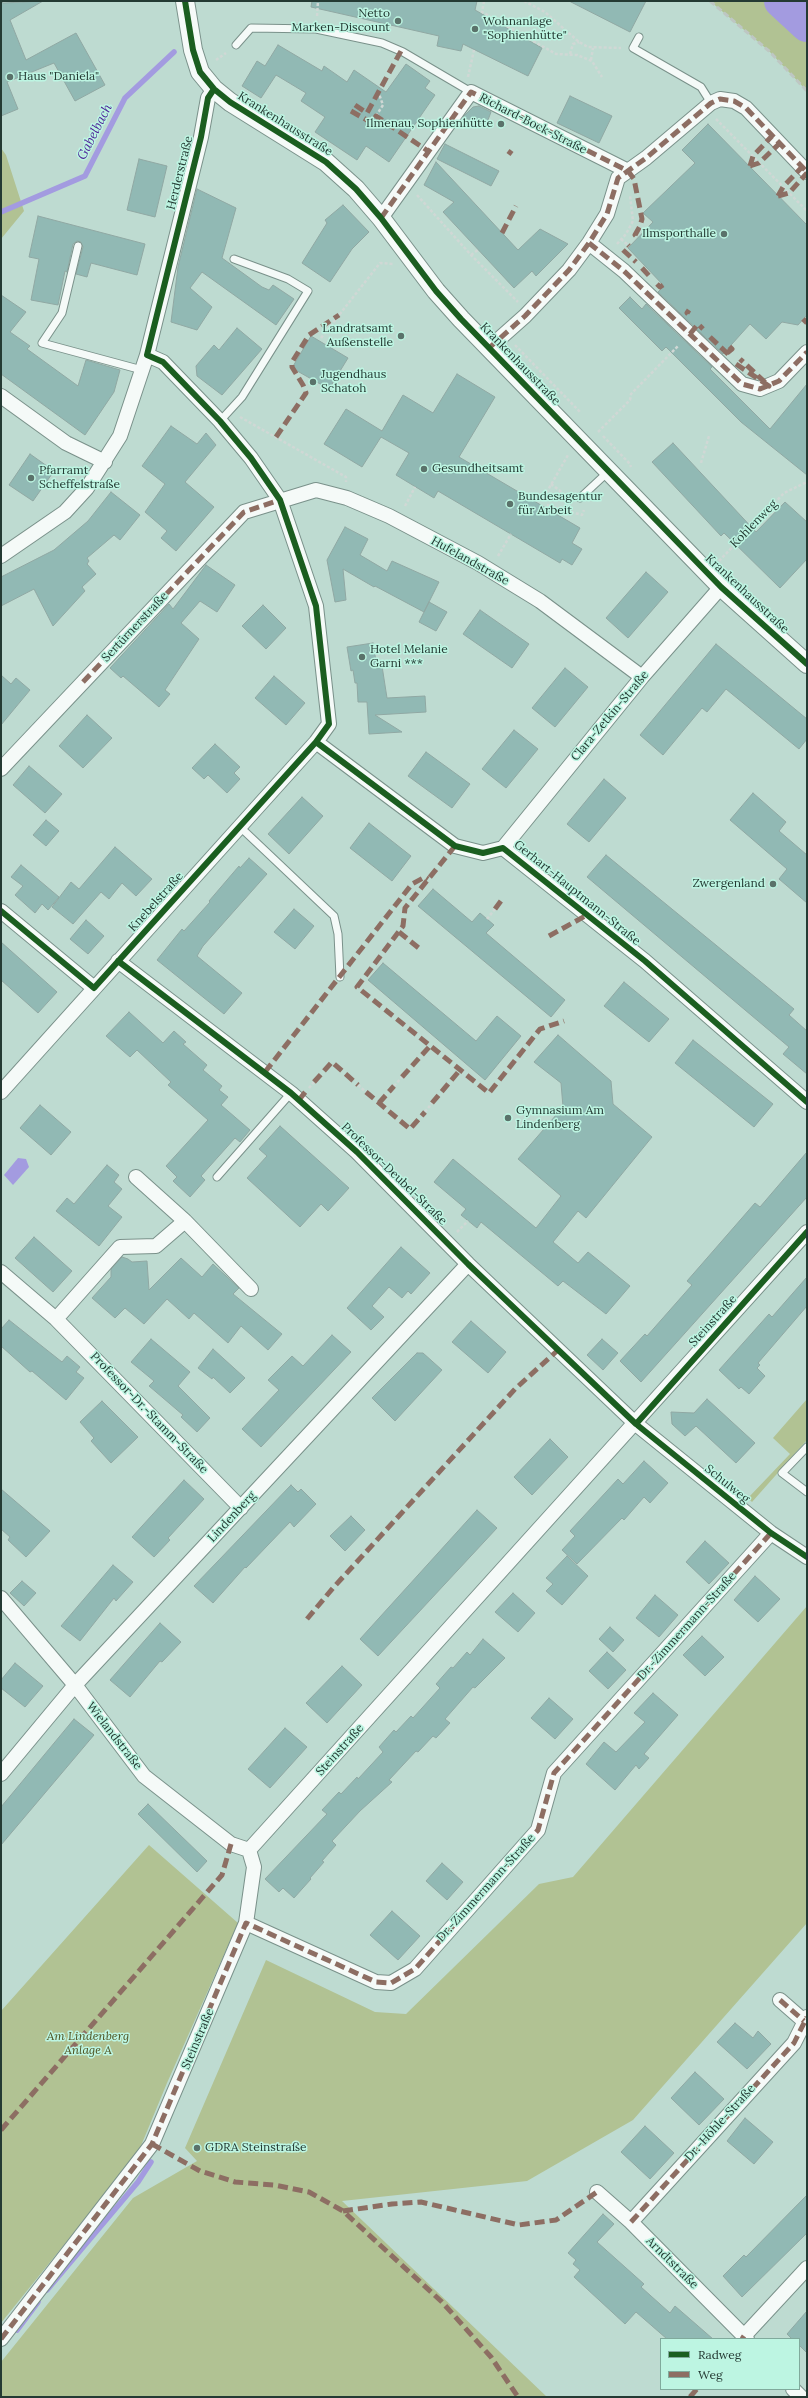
<!DOCTYPE html>
<meta charset="utf-8">
<style>
body{margin:0}
#map{position:relative;width:808px;height:2398px;overflow:hidden;background:#bedbd1;font-family:Lora,serif}
canvas{display:block}
.frame{position:absolute;inset:0;border:2px solid #243a33;pointer-events:none}
.legend{position:absolute;left:660px;top:2338px;width:140px;height:52px;box-sizing:border-box;background:#bdf5e2;border:1px solid #80aa9c;margin:0;padding:5px 7px;list-style:none;font-size:12px;color:#243a33}
.legend li{display:flex;align-items:center;gap:8px;height:20px}
.legend b{width:20px;border:1px solid #80aa9c}
</style>
<div id="map">
<canvas width="808" height="2398"></canvas>
<div class="frame"></div>
<ul class="legend">
<li><b style="height:5px;background:#1b5e20"></b>Radweg</li>
<li><b style="height:5px;background:#8d6e63"></b>Weg</li>
</ul>
</div>
<script>
const ctx = document.querySelector('canvas').getContext('2d');
ctx.lineJoin = 'round';
function paint(path, color) { ctx.fillStyle = color; ctx.fill(path, 'evenodd'); }
const poly = rows => new Path2D(rows.map(r => 'M' + r).join(''));
function trace(path, color, width, dash) { ctx.strokeStyle = color; ctx.lineWidth = width; ctx.lineCap = dash ? 'butt' : 'round'; ctx.setLineDash(dash || []); ctx.stroke(path); }
function drawText(font, color, halo, rows, align = 'center') {
  ctx.font = font + ' Lora,serif'; ctx.lineWidth = 3; ctx.setLineDash([]); ctx.textBaseline = 'middle'; ctx.strokeStyle = halo; ctx.fillStyle = color; for (const [text, x, y, turn = 0] of rows) {
    ctx.save(); ctx.translate(x, y); ctx.rotate((+turn || 0) * Math.PI / 180); ctx.textAlign = isNaN(turn) ? turn : align; if (halo) ctx.strokeText(text, 0, 0); ctx.fillText(text, 0, 0); ctx.restore();
  }
}
const green = poly([
 [710,1,807,1,807,91,769,51],
 [1,148,6,155,24,211,1,239],
 [807,1399,807,1440,752,1502,748,1498,790,1454,773,1438],
 [807,1606,807,1923,633,2120,527,2181,342,2201,547,2397,1,2397,1,2362,133,2198,197,2161,185,2148,266,1960,375,2012,406,2014,539,1884,573,1877],
 [149,1845,238,1923,167,2083,138,2153,1,2323,1,2011]
]);
const water = poly([
 [18,1158,26,1159,29,1167,13,1185,4,1175]
]);
const stream = poly([
 [1,212,85,176,125,98,174,52],
 [47,2290,138,2182,151,2162],
 [17,2330,38,2302]
]);
const river = poly([
 [781,1,807,25]
]);
const building = poly([
 [1,1,3,3,43,1,10,20,26,60,76,33,105,85,75,101,54,63,7,82,18,109,1,116,1,1],
 [312,1,477,1,475,10,542,48,528,76,463,44,461,51,437,46,439,36,311,7,312,1],
 [569,1,646,1,630,32,569,1],
 [278,45,322,71,324,66,347,82,354,70,386,92,406,64,430,81,425,88,435,95,389,162,366,146,357,160,315,132,325,117,301,101,306,93,276,75,261,98,242,86,257,61,265,66,278,45],
 [570,96,612,116,599,143,557,123,570,96],
 [479,106,491,112,485,128,463,117,473,107,479,106],
 [708,124,807,225,807,315,798,325,782,322,766,339,750,324,723,354,658,292,664,286,628,248,653,222,643,213,695,163,682,150,708,124],
 [445,144,499,171,491,186,437,159,445,144],
 [139,159,167,166,155,217,127,210,139,159],
 [436,162,518,250,540,229,568,244,536,276,532,271,514,288,443,212,454,202,424,185,436,162],
 [197,189,236,208,222,258,262,287,269,290,273,285,294,299,276,325,202,272,190,288,212,307,197,330,171,322,178,267,197,189],
 [343,205,369,232,352,249,330,282,302,263,327,223,325,220,343,205],
 [38,216,145,244,137,275,91,263,87,277,76,274,83,247,81,242,77,241,73,244,67,272,65,271,58,305,31,300,39,259,29,257,38,216],
 [1,295,26,312,10,332,30,346,27,349,78,386,86,360,120,370,114,392,85,435,1,374,1,295],
 [630,297,642,309,646,304,712,367,710,369,770,429,807,384,807,475,741,422,666,347,662,351,619,308,630,297],
 [237,328,262,349,222,395,197,376,196,366,214,345,219,350,237,328],
 [311,336,348,358,329,389,292,368,311,336],
 [457,374,495,397,459,457,580,528,572,543,582,549,572,565,562,559,560,563,438,491,434,498,396,475,409,453,381,437,362,467,324,444,346,409,382,431,403,395,433,413,457,374],
 [171,426,197,444,206,433,216,445,185,482,214,507,176,551,161,538,167,531,145,512,165,484,142,466,171,426],
 [673,443,756,532,785,502,807,522,807,559,780,588,724,533,721,536,652,462,673,443],
 [30,454,54,471,33,501,9,485,30,454],
 [111,492,140,515,120,540,114,535,87,558,89,561,87,564,96,574,82,587,85,591,53,626,34,589,1,606,1,577,54,550,88,521,111,492],
 [345,527,368,539,360,555,387,571,392,561,439,582,424,612,375,586,374,587,343,569,346,600,335,602,327,560,345,527],
 [206,565,235,585,217,612,200,601,181,623,199,639,165,690,170,694,159,707,123,676,121,678,110,668,169,604,173,609,206,565],
 [646,572,668,592,628,638,606,618,646,572],
 [429,602,447,612,436,631,419,622,429,602],
 [263,605,286,628,266,649,242,626,263,605],
 [480,610,529,644,512,668,463,634,480,610],
 [373,643,377,667,382,666,387,698,425,696,426,712,375,715,402,732,369,734,367,702,358,702,357,683,355,683,353,670,351,671,347,647,373,643],
 [716,644,807,719,807,739,799,749,726,689,707,712,702,708,663,755,640,735,716,644],
 [565,668,588,687,555,727,532,708,565,668],
 [1,675,11,684,16,678,30,690,1,725,1,675],
 [274,676,305,703,286,725,255,698,274,676],
 [87,715,112,738,83,768,59,746,87,715],
 [514,730,538,749,506,788,482,769,514,730],
 [215,744,240,767,234,773,240,779,227,793,208,775,204,779,192,768,215,744],
 [426,752,470,784,452,808,408,776,426,752],
 [29,766,62,794,45,813,13,785,29,766],
 [604,779,626,798,589,842,567,824,604,779],
 [753,793,786,822,779,831,807,855,807,903,779,879,787,869,730,820,753,793],
 [302,797,323,816,289,854,268,834,302,797],
 [46,820,59,831,46,846,33,835,46,820],
 [369,823,411,856,392,881,350,848,369,823],
 [115,847,152,879,136,896,122,883,109,899,101,892,73,924,52,907,71,882,79,889,115,847],
 [606,855,794,1009,789,1015,807,1031,807,1074,783,1054,789,1047,587,877,606,855],
 [249,858,267,874,203,946,197,956,242,993,224,1014,157,960,182,929,184,931,210,902,209,901,239,866,240,868,249,858],
 [21,865,59,897,48,910,42,904,35,913,15,895,23,886,11,877,21,865],
 [433,889,472,922,480,913,494,925,486,933,565,1000,551,1017,418,906,433,889],
 [294,909,314,926,295,949,274,932,294,909],
 [86,920,104,936,88,954,70,939,86,920],
 [1,942,57,992,38,1013,1,980,1,942],
 [383,963,476,1041,497,1016,521,1036,485,1080,368,980,383,963],
 [624,982,669,1019,649,1042,604,1006,624,982],
 [129,1012,163,1043,174,1031,186,1042,183,1044,207,1065,203,1070,222,1086,219,1090,228,1097,221,1105,250,1130,240,1142,235,1138,201,1176,205,1180,190,1197,173,1181,177,1177,166,1166,208,1120,168,1085,171,1082,137,1050,130,1057,106,1036,129,1012],
 [558,1035,611,1081,613,1104,652,1137,586,1218,578,1211,553,1242,578,1263,588,1252,630,1286,606,1314,563,1281,558,1286,481,1222,477,1228,461,1215,466,1209,434,1182,453,1159,536,1228,561,1196,518,1159,563,1107,561,1083,534,1062,558,1035],
 [693,1040,773,1104,754,1127,675,1063,693,1040],
 [40,1105,71,1132,51,1155,20,1128,40,1105],
 [280,1126,349,1188,328,1211,321,1204,300,1227,247,1178,267,1156,259,1149,280,1126],
 [807,1152,807,1197,641,1382,620,1361,645,1334,647,1336,692,1285,687,1281,755,1203,760,1207,807,1152],
 [107,1165,119,1175,114,1182,122,1189,108,1206,122,1217,99,1246,56,1211,67,1198,74,1204,107,1165],
 [34,1237,72,1271,53,1292,15,1258,34,1237],
 [401,1247,430,1273,411,1294,408,1291,402,1298,389,1287,372,1306,384,1317,371,1330,347,1308,401,1247],
 [122,1257,128,1259,132,1262,147,1261,149,1290,181,1258,202,1277,213,1264,239,1288,233,1294,282,1334,268,1350,241,1326,228,1343,194,1313,189,1319,167,1299,144,1324,125,1308,115,1318,92,1298,111,1277,111,1269,122,1257],
 [807,1277,807,1306,758,1363,760,1365,757,1368,765,1376,749,1394,741,1387,739,1389,719,1370,769,1314,772,1317,807,1277],
 [9,1320,62,1362,67,1356,80,1367,76,1372,84,1378,66,1400,32,1371,30,1372,1,1346,1,1329,9,1320],
 [471,1321,506,1352,488,1373,452,1342,471,1321],
 [332,1335,351,1352,261,1447,242,1429,279,1390,268,1380,292,1356,303,1366,332,1335],
 [151,1339,190,1372,178,1386,210,1418,197,1432,181,1417,183,1415,149,1386,154,1381,131,1362,151,1339],
 [602,1339,618,1353,603,1370,587,1355,602,1339],
 [213,1349,245,1378,230,1393,213,1377,212,1379,198,1368,213,1349],
 [417,1353,423,1353,442,1370,395,1421,372,1398,417,1353],
 [707,1399,755,1443,736,1463,696,1426,685,1436,672,1424,671,1412,694,1413,707,1399],
 [102,1401,138,1437,111,1463,91,1441,94,1438,80,1422,102,1401],
 [550,1439,568,1457,532,1495,514,1477,550,1439],
 [644,1461,668,1483,650,1503,644,1497,624,1520,622,1518,577,1564,562,1550,575,1536,570,1531,618,1479,623,1484,644,1461],
 [184,1480,204,1499,168,1538,170,1540,154,1557,132,1537,184,1480],
 [291,1485,298,1492,301,1489,316,1504,294,1527,290,1522,246,1568,245,1567,213,1603,194,1586,291,1485],
 [1,1489,50,1531,26,1557,8,1540,10,1537,1,1529,1,1489],
 [477,1510,497,1528,378,1656,360,1639,477,1510],
 [351,1516,365,1530,345,1551,330,1536,351,1516],
 [705,1541,729,1563,709,1584,686,1562,705,1541],
 [567,1556,588,1576,562,1605,546,1591,553,1584,546,1578,567,1556],
 [113,1565,133,1582,116,1601,114,1598,80,1641,61,1626,113,1565],
 [755,1576,780,1599,758,1622,734,1600,755,1576],
 [22,1581,36,1593,24,1606,10,1593,22,1581],
 [513,1593,535,1613,518,1632,495,1612,513,1593],
 [655,1595,678,1615,659,1637,636,1618,655,1595],
 [160,1623,181,1642,162,1662,160,1661,130,1697,110,1680,160,1623],
 [610,1627,624,1640,613,1652,599,1639,610,1627],
 [702,1636,724,1657,705,1676,683,1655,702,1636],
 [483,1639,505,1658,475,1688,473,1687,445,1719,450,1723,436,1738,433,1736,418,1752,416,1751,389,1780,392,1782,360,1811,332,1841,336,1845,322,1861,324,1862,310,1878,311,1879,294,1898,283,1888,279,1892,265,1879,327,1814,322,1810,339,1792,341,1794,357,1777,358,1779,383,1752,379,1747,394,1730,396,1732,411,1716,413,1718,440,1688,436,1684,451,1667,453,1668,467,1652,470,1655,483,1639],
 [607,1652,626,1670,608,1689,589,1671,607,1652],
 [15,1663,43,1686,25,1707,1,1688,1,1680,15,1663],
 [342,1666,362,1685,327,1723,306,1703,342,1666],
 [653,1693,678,1715,644,1754,649,1758,639,1769,636,1765,615,1790,586,1764,604,1742,616,1752,645,1722,634,1713,653,1693],
 [549,1698,573,1719,555,1739,531,1718,549,1698],
 [74,1719,94,1735,1,1845,1,1807,74,1719],
 [285,1728,307,1747,270,1788,248,1769,285,1728],
 [148,1804,207,1861,197,1872,138,1814,148,1804],
 [442,1863,463,1882,447,1900,426,1881,442,1863],
 [392,1911,420,1936,398,1960,370,1935,392,1911],
 [735,2023,753,2038,758,2031,771,2044,747,2069,717,2042,735,2023],
 [695,2072,724,2099,699,2125,671,2098,695,2072],
 [745,2118,773,2142,754,2164,727,2141,745,2118],
 [645,2126,674,2153,650,2179,621,2152,645,2126],
 [807,2195,807,2233,742,2297,723,2276,744,2255,746,2257,807,2195],
 [603,2214,614,2224,597,2242,644,2284,641,2287,670,2313,675,2306,713,2339,667,2339,636,2312,625,2324,574,2277,580,2270,573,2264,576,2260,568,2253,603,2214],
 [807,2311,807,2353,799,2345,799,2339,792,2339,787,2334,807,2311]
]);
const path = poly([
 [484,1,482,12,556,54,577,55,592,61,602,77],
 [524,1,545,12,579,42,588,47,621,48],
 [317,16,318,1],
 [570,54,573,44,579,42],
 [216,60,226,53],
 [591,60,593,48],
 [468,77,474,50],
 [376,116,383,105,379,94],
 [716,119,807,211],
 [417,195,471,255,518,302],
 [621,239,628,245],
 [617,244,626,234,633,221,630,195],
 [471,255,478,250],
 [321,338,380,263,393,264],
 [515,345,580,412],
 [240,417,346,477,346,482],
 [598,432,630,400,631,394,678,346],
 [603,436,630,464,631,467],
 [701,463,709,436],
 [551,484,568,497],
 [544,497,568,455],
 [547,505,582,515,584,510],
 [405,506,415,487],
 [498,556,511,534],
 [719,561,784,493,807,482],
 [487,919,495,909],
 [358,1085,366,1092],
 [394,1086,402,1077],
 [309,1088,314,1082],
 [425,1112,432,1103],
 [457,1232,468,1221]
]);
const service = poly([
 [639,37,633,48,701,87,711,103],
 [236,45,251,28,316,29,382,43,403,52,471,92],
 [78,246,62,313,42,343,142,370],
 [220,421,242,397,308,291,288,279,234,259],
 [580,498,609,471],
 [239,826,334,916,338,934,340,977],
 [217,1177,291,1093],
 [807,1447,782,1473,807,1492]
]);
const minor = poly([
 [381,218,471,92,628,171],
 [589,243,624,271,742,384,760,389,779,381,807,352],
 [489,348,525,316,569,270,589,243,607,214,618,178,646,158,711,103,720,99,734,101,746,108,807,172],
 [1,396,66,443,105,462],
 [1,556,65,512,87,488,120,436,147,355,201,137,208,98,214,89],
 [316,742,455,846,483,853,503,848,645,961,807,1102],
 [1,769,244,512,316,490,347,498,389,516,478,563,540,601,642,677],
 [503,848,642,677,721,587],
 [1,911,94,988],
 [118,961,291,1093,357,1152,468,1264,636,1424,771,1533,807,1557],
 [1,1092,316,742,329,724,316,606,280,500,251,458,220,421,163,362,147,355],
 [136,1177,185,1221],
 [1,1272,56,1319,241,1508],
 [56,1319,120,1247,156,1246,185,1221,251,1289],
 [1,1598,75,1685,144,1776,231,1844,249,1850],
 [1,1774,75,1685,468,1264],
 [246,1923,376,1982,391,1983,415,1969,538,1830,554,1773,771,1533],
 [780,2000,804,2021],
 [597,2192,631,2222,747,2339],
 [631,2222,794,2043,807,2017],
 [744,2336,807,2268],
 [1,2339,152,2144,246,1923,254,1867,249,1850,807,1232],
 [793,2389,801,2397]
]);
const tertiary = poly([
 [185,1,193,50,200,72,214,89,230,102,326,162,356,189,381,218,436,291,461,319,721,587,807,664]
]);
const rail = poly([
 [710,1,769,51,807,91]
]);
const quiet = poly([
 [355,105,367,113,401,51],
 [351,111,372,123,376,116,428,151],
 [508,151,512,154],
 [750,166,753,156,772,136],
 [750,166,759,163,780,143],
 [778,196,789,193,807,173],
 [778,196,783,187,802,167],
 [381,218,471,92,628,171,634,179,642,219,640,226,635,235,638,238],
 [502,233,516,206],
 [589,243,624,271,742,384,760,389,779,381,807,352],
 [628,245,629,246],
 [623,250,636,262],
 [642,268,652,279],
 [657,284,660,287,663,285],
 [688,314,687,313,689,310],
 [803,319,807,323],
 [690,334,698,324,703,329],
 [710,337,729,355],
 [489,348,525,316,569,270,589,243,607,214,618,178,646,158,711,103,720,99,734,101,746,108,807,172],
 [727,353,732,349,729,346],
 [736,364,769,386,740,359],
 [276,437,306,393,303,385,292,367,292,362,309,335,339,315],
 [83,682,244,512,280,500],
 [455,846,405,908,403,926,357,987,489,1093,540,1029,564,1021],
 [495,909,503,898],
 [399,932,420,949],
 [549,936,587,915],
 [265,1072,412,884,425,877,428,879],
 [402,1077,430,1046],
 [314,1082,332,1062,358,1085],
 [366,1092,410,1129,425,1112],
 [299,1100,306,1091],
 [379,1103,394,1086],
 [432,1103,460,1070],
 [307,1619,333,1588,515,1389,558,1350],
 [780,2000,804,2021],
 [1,2130,222,1875,231,1844],
 [152,2144,200,2171,235,2182,274,2185,309,2192,343,2211,442,2302,491,2357,518,2397],
 [343,2211,392,2204,421,2202,519,2225,556,2220,597,2192],
 [631,2222,794,2043,807,2017],
 [1,2339,152,2144,246,1923,376,1982,391,1983,415,1969,538,1830,554,1773,771,1533],
 [742,2339,744,2336],
 [690,2397,697,2389]
]);
const cycleway = poly([
 [185,1,193,50,200,72,214,89,230,102,326,162,356,189,381,218,436,291,461,319,721,587,807,664],
 [316,742,455,846,483,853,503,848,645,961,807,1102],
 [1,911,94,988,316,742,329,724,316,606,280,500,251,458,220,421,163,362,147,355,201,137,208,98,214,89],
 [118,961,291,1093,357,1152,468,1264,636,1424,771,1533,807,1557],
 [636,1424,807,1232]
]);
const markers = [
 [398,21,4,"#5a726a"],
 [475,29,4,"#5a726a"],
 [10,77,4,"#5a726a"],
 [501,124,4,"#5a726a"],
 [724,234,4,"#5a726a"],
 [401,336,4,"#5a726a"],
 [313,382,4,"#5a726a"],
 [424,469,4,"#5a726a"],
 [31,478,4,"#5a726a"],
 [510,504,4,"#5a726a"],
 [362,657,4,"#5a726a"],
 [773,884,4,"#5a726a"],
 [508,1118,4,"#5a726a"],
 [197,2148,4,"#5a726a"]
];
const poiNames = [
 ["Netto",390,14,"right"],
 ["Marken-Discount",390,28,"right"],
 ["Wohnanlage",483,22],
 ["\"Sophienhütte\"",483,36],
 ["Haus \"Daniela\"",18,77],
 ["Ilmenau, Sophienhütte",493,124,"right"],
 ["Ilmsporthalle",716,234,"right"],
 ["Landratsamt",393,329,"right"],
 ["Außenstelle",393,343,"right"],
 ["Jugendhaus",321,375],
 ["Schatoh",321,389],
 ["Gesundheitsamt",432,469],
 ["Pfarramt",39,471],
 ["Scheffelstraße",39,485],
 ["Bundesagentur",518,497],
 ["für Arbeit",518,511],
 ["Hotel Melanie",370,650],
 ["Garni ***",370,664],
 ["Zwergenland",765,884,"right"],
 ["Gymnasium Am",516,1111],
 ["Lindenberg",516,1125],
 ["GDRA Steinstraße",205,2148]
];
const streetNames = [
 ["Krankenhausstraße",285,124,32],
 ["Richard-Bock-Straße",533,124,27],
 ["Herderstraße",180,173,-76],
 ["Krankenhausstraße",520,364,46],
 ["Kohlenweg",754,524,-46],
 ["Hufelandstraße",470,561,29],
 ["Krankenhausstraße",747,594,43],
 ["Sertürnerstraße",135,627,-47],
 ["Clara-Zetkin-Straße",610,716,-50],
 ["Gerhart-Hauptmann-Straße",577,893,39],
 ["Knebelstraße",156,902,-48],
 ["Professor-Deubel-Straße",394,1174,44],
 ["Steinstraße",713,1321,-48],
 ["Professor-Dr.-Stamm-Straße",149,1413,46],
 ["Schulweg",727,1484,39],
 ["Lindenberg",232,1517,-47],
 ["Dr.-Zimmermann-Straße",687,1626,-48],
 ["Wielandstraße",114,1736,52],
 ["Steinstraße",340,1750,-48],
 ["Dr.-Zimmermann-Straße",486,1888,-48],
 ["Steinstraße",198,2039,-67],
 ["Dr.-Höhle-Straße",720,2123,-48],
 ["Arndtstraße",672,2263,45]
];
const parkNames = [
 ["Am Lindenberg",88,2037],
 ["Anlage A",88,2051]
];
const waterNames = [
 ["Gabelbach",95,132,-63]
];
paint(green, '#b1c293');
paint(water, '#a39be0');
trace(stream, '#a39be0', 5.5);
trace(river, '#a39be0', 34);
paint(building, '#91b9b4');
trace(building, '#90a8a3', 1);
trace(service, '#7a918a', 9);
trace(minor, '#7a918a', 16);
trace(tertiary, '#7a918a', 20);
trace(path, '#d0d8d5', 2.5, [3, 2]);
trace(service, '#f5faf8', 7);
trace(minor, '#f5faf8', 14);
trace(tertiary, '#f5faf8', 18);
trace(rail, '#bec7c3', 3, [6, 3]);
trace(quiet, '#8d6e63', 5, [10, 5]);
trace(cycleway, '#1b5e20', 6);
for (const [x, y, r, color] of markers) { const dot = new Path2D(); dot.arc(x, y, r, 0, 2 * Math.PI); ctx.fillStyle = color; ctx.fill(dot); trace(dot, '#bdf5e2', 1.5); }
drawText('12px', '#243a33', '#bdf5e2', poiNames, 'left');
drawText('12px', '#243a33', '#bdf5e2', streetNames);
drawText('italic 12px', '#4d501e', '#bdf5e2', parkNames);
drawText('italic 13px', '#4b1f97', '#bdf5e2', waterNames);
</script>
